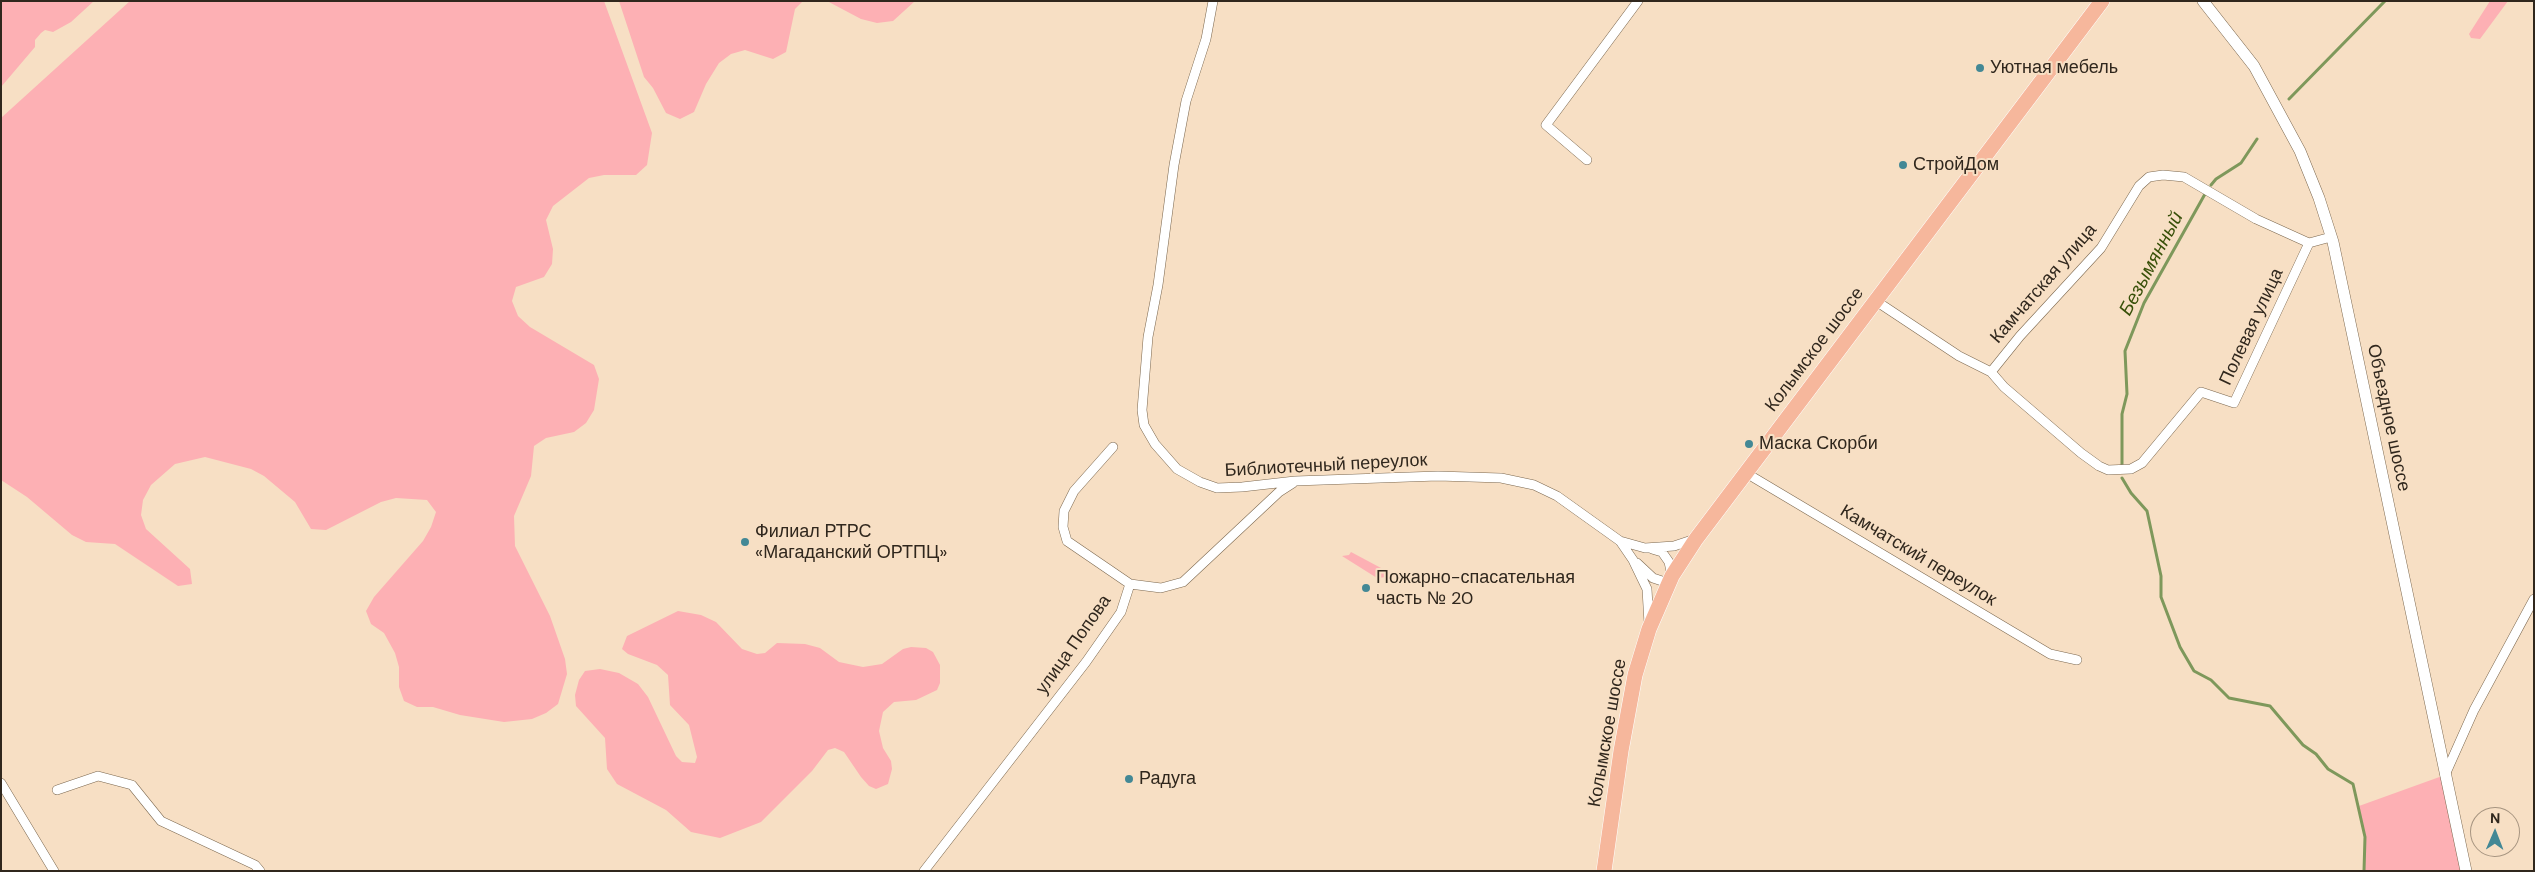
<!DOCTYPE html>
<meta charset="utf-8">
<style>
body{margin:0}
#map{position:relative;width:2535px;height:872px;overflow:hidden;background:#f7dfc4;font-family:"DM Sans",sans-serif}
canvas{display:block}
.frame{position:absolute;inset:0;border:2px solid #30271d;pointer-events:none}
.north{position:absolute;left:2470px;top:807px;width:50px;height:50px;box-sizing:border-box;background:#f7dfc4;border:1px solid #a79581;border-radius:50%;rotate:1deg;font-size:14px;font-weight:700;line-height:20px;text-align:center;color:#30271d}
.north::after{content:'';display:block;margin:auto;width:18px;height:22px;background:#438895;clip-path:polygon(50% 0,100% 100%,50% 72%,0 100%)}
</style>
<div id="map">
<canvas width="2535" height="872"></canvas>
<div class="frame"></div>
<div class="north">N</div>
</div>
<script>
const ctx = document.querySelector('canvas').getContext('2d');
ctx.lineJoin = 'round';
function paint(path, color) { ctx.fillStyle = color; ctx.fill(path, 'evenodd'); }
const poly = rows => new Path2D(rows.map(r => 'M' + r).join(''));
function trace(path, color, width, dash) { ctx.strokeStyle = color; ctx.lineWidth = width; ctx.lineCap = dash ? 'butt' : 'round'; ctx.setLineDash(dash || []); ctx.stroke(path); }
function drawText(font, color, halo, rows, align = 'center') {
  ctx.font = font + ' "DM Sans",sans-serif'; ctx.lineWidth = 4; ctx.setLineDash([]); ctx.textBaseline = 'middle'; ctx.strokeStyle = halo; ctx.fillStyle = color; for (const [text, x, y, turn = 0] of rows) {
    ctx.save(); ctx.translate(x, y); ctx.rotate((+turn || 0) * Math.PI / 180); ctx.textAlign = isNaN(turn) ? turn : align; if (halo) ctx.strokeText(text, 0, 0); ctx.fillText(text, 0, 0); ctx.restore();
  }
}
const green = poly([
 [1,1,94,1,71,22,53,32,45,30,41,33,35,40,35,47,1,87],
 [130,1,604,1,652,133,647,165,636,175,604,175,589,178,553,206,546,220,553,249,552,264,544,277,516,287,512,301,518,316,530,327,594,365,599,379,594,410,586,423,574,432,546,438,534,446,531,476,514,516,515,546,550,616,565,659,567,674,558,704,546,713,532,719,504,722,460,715,433,707,417,707,404,701,399,687,399,667,395,653,384,633,371,624,366,611,374,597,423,541,431,527,436,512,427,500,396,498,381,502,326,530,311,529,295,502,264,476,251,469,205,457,175,464,151,485,143,500,141,515,146,529,190,569,192,584,178,586,115,544,86,542,72,535,27,497,1,480,1,118],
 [619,1,803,1,795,9,786,52,773,59,745,50,731,54,719,63,706,84,694,112,680,119,666,113,653,88,644,77],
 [827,1,915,1,893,21,877,23,861,19],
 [2490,1,2508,1,2480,39,2471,38,2469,34],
 [1351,552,1396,576,1377,578,1342,556,1349,555],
 [678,611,701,615,716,622,742,649,757,654,765,653,777,643,805,644,820,648,839,662,863,667,882,664,903,649,911,647,926,648,933,652,940,665,940,683,937,690,916,700,894,702,883,712,879,731,883,748,891,761,892,769,888,784,876,789,869,786,861,777,844,752,835,748,828,750,812,771,761,822,720,838,691,832,666,810,617,784,607,769,605,738,576,706,575,695,579,680,585,671,600,669,619,673,638,684,648,697,676,756,682,762,695,763,697,757,689,725,670,705,668,675,657,665,628,654,622,649,627,636],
 [2445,775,2466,871,2364,871,2365,837,2359,806]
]);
const stream = poly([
 [2289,99,2385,1],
 [2211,185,2216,179,2241,163,2257,139],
 [2122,467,2122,414,2127,394,2125,351,2144,303,2205,194],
 [2122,478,2131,493,2147,511,2161,576,2161,597,2180,647,2194,671,2211,680,2229,698,2270,706,2303,745,2316,754,2328,769,2353,784,2365,837,2364,871]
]);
const minor = poly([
 [1213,1,1206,39,1186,101,1174,165,1158,285,1148,337,1142,410,1144,425,1155,444,1177,469,1200,482,1217,488,1242,487,1295,481,1438,476,1501,478,1534,485,1557,496,1620,541,1633,560,1647,589,1649,624],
 [1587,160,1546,125,1638,1],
 [1876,301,1959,356,1991,372,2020,336,2101,248,2139,186,2149,177,2163,175,2184,177,2256,219,2309,243],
 [1991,372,2004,387,2081,453,2099,466,2108,470,2131,469,2142,463,2201,392,2234,403,2309,243,2331,237],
 [1113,447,1074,491,1064,511,1063,527,1067,541,1130,584,1161,588,1183,582,1279,492,1293,483],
 [1746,473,2050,654,2077,660],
 [1620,541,1645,548,1674,546,1695,539],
 [1652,549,1662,552,1669,562,1672,576],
 [1637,563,1653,578,1668,583],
 [2445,775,2474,710,2534,599],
 [1,783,54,871],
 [57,790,98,776,132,785,161,821,255,865,260,871],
 [924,871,1086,662,1121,612,1130,584]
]);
const tertiary = poly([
 [2203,1,2254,66,2300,151,2319,198,2333,242,2466,871]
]);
const trunk = poly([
 [1604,871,1621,751,1635,675,1649,629,1672,576,1696,539,2102,1]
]);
const markers = [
 [1980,68,5,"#438895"],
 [1903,165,5,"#438895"],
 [1749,444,5,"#438895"],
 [745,542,5,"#438895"],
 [1366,588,5,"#438895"],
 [1129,779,5,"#438895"]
];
const poiNames = [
 ["Уютная мебель",1990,68],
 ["СтройДом",1913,165],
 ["Маска Скорби",1759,444],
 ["Филиал РТРС",755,532],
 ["«Магаданский ОРТПЦ»",755,553],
 ["Пожарно-спасательная",1376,578],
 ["часть № 20",1376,599],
 ["Радуга",1139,779]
];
const streetNames = [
 ["Камчатская улица",2044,284,-49],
 ["Полевая улица",2252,327,-65],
 ["Колымское шоссе",1815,350,-53],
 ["Объездное шоссе",2388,418,78],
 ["Библиотечный переулок",1326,466,-3],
 ["Камчатский переулок",1918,556,31],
 ["улица Попова",1074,645,-55],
 ["Колымское шоссе",1608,733,-80]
];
const waterNames = [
 ["Безымянный",2152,264,-62]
];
paint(green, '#fdb0b4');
trace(stream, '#7e985b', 3);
trace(minor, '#7c684f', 10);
trace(tertiary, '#7c684f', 12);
trace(trunk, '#fff', 16);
trace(minor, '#fff', 9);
trace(tertiary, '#fff', 11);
trace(trunk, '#f6b79c', 15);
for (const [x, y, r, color] of markers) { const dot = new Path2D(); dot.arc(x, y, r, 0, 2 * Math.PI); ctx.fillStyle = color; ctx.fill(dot); trace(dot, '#f7dfc4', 2); }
drawText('18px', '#30271d', '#f7dfc4', poiNames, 'left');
drawText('18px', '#30271d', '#f7dfc4', streetNames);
drawText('italic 19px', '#385009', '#f7dfc4', waterNames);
</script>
